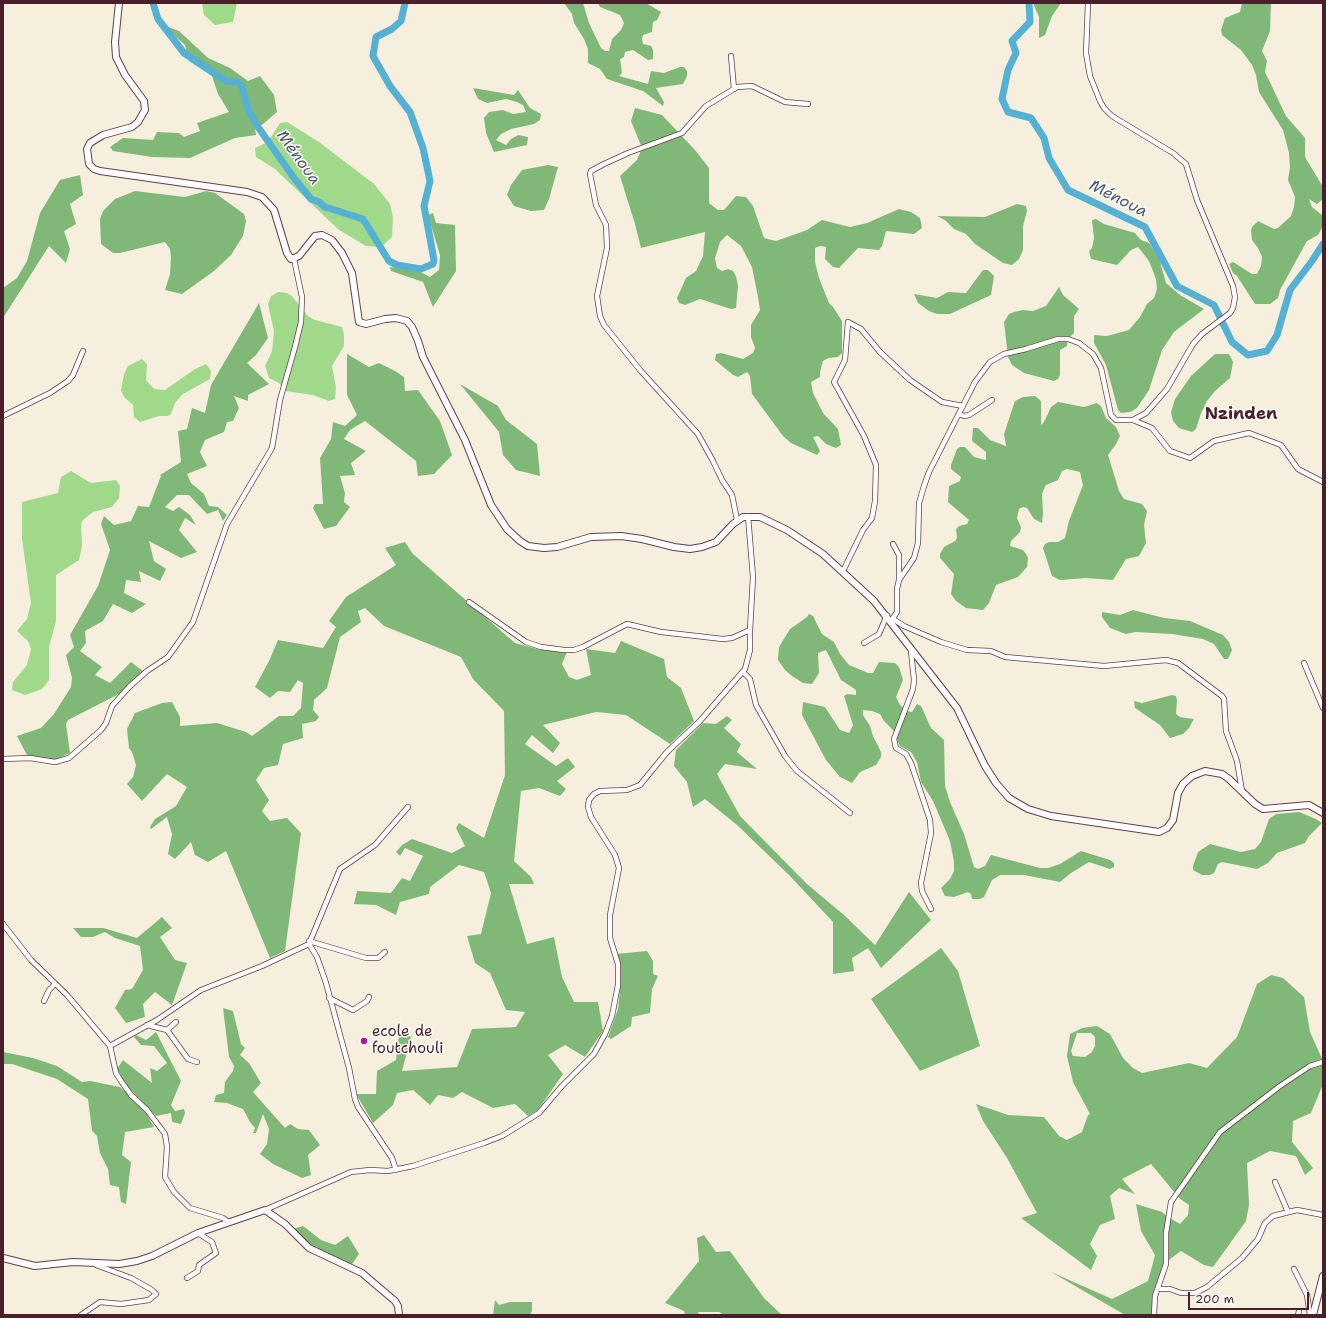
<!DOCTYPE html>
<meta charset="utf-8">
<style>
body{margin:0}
#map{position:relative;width:1326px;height:1318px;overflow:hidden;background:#f6efde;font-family:"Shantell Sans",sans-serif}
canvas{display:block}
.frame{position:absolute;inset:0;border:4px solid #4a1f2b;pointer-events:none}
.scale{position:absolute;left:1188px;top:1292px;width:121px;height:18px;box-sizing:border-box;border:2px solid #4a1f2b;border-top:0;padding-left:5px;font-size:12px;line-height:14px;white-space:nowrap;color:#4a1f2b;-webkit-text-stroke:3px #fdfcf7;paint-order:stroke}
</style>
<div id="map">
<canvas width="1326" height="1318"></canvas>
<div class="frame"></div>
<div class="scale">200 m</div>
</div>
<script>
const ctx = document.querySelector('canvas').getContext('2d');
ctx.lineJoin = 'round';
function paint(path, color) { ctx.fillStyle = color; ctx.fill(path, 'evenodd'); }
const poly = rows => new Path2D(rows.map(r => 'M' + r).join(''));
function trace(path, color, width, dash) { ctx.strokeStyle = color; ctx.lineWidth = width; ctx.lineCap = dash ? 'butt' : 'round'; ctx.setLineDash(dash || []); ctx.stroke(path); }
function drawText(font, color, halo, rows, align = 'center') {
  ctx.font = font + ' "Shantell Sans",sans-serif'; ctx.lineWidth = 3; ctx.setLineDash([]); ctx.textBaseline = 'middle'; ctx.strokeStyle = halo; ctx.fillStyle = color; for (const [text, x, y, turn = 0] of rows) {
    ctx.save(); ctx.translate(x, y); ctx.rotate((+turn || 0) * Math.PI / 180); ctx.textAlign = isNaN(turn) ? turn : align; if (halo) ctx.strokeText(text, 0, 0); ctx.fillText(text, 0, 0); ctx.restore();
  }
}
const green = poly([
 [202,3,237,3,233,22,215,25,204,15],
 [287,122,319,142,374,184,390,204,393,218,392,237,381,247,366,246,339,230,275,169,256,157,255,148,268,142,280,123],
 [278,292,287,293,292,296,308,316,315,320,342,327,344,334,344,346,332,366,336,387,335,399,329,401,313,395,286,391,279,383,269,378,265,366,272,351,274,331,268,304,271,296],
 [142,359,147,364,146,380,154,389,165,390,195,369,206,364,211,371,210,379,183,394,175,403,171,414,168,416,159,416,140,422,134,417,133,405,124,397,121,390,124,374,128,366],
 [71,471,91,483,116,480,120,486,119,498,112,507,93,512,84,519,81,523,82,546,79,560,56,575,56,621,49,647,49,680,42,689,25,695,12,690,13,682,27,665,31,649,28,641,17,631,27,619,31,603,22,539,22,502,58,493,61,477]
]);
const forest = poly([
 [564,3,583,3,589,23,601,48,605,51,609,51,612,39,621,30,624,23,620,15,600,7,598,3,646,3,661,12,657,20,653,22,652,32,643,35,642,39,643,44,651,46,653,50,653,59,648,60,633,50,625,52,624,57,620,59,622,73,619,76,648,84,651,71,664,73,680,67,684,67,687,71,687,76,683,84,656,88,664,102,663,106,643,91,607,79,600,69,588,63,588,49,584,39,574,23,572,14],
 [1033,3,1061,3,1052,16,1045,35,1039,38,1039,17],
 [1242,3,1271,3,1270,31,1262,51,1267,61,1265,72,1286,116,1305,138,1305,157,1323,187,1323,199,1317,204,1309,199,1312,207,1322,215,1322,228,1318,235,1307,241,1280,290,1278,298,1270,304,1255,304,1237,276,1233,273,1229,264,1233,262,1252,274,1257,274,1261,266,1262,257,1258,248,1252,240,1251,231,1252,227,1258,221,1274,229,1278,228,1291,216,1294,207,1295,197,1288,180,1290,167,1289,153,1283,130,1259,92,1256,75,1252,65,1241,50,1222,35,1221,30,1225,18,1240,12],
 [163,25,179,31,208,58,230,68,248,81,260,76,274,95,277,112,263,124,255,128,256,135,235,138,190,158,152,157,113,151,110,147,123,138,153,140,157,132,179,133,184,137,200,131,197,123,229,112,218,94,212,76,189,61,185,45],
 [473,88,514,95,518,90,530,108,541,114,540,120,534,124,511,129,501,134,496,140,506,145,511,139,518,135,528,137,527,145,494,152,486,133,484,118,489,112,503,110,513,114,526,112,523,105,517,102,506,99,487,103,478,99],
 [635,108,662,115,695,150,709,168,709,203,718,210,724,210,736,196,746,197,753,206,764,238,776,241,807,230,822,220,850,227,867,223,899,209,911,212,920,218,922,228,914,234,886,231,882,246,879,250,858,248,839,268,833,267,825,259,826,247,820,246,815,248,815,262,819,278,829,303,833,307,842,321,842,353,838,357,828,358,823,361,820,372,820,377,811,382,813,393,823,413,838,429,841,445,836,448,826,444,818,436,813,437,820,451,817,455,791,443,783,436,752,394,750,376,747,372,738,377,733,375,715,360,716,354,721,353,743,359,753,353,755,348,751,337,751,325,760,310,758,297,752,267,741,246,727,235,720,242,715,258,717,268,722,271,728,269,733,271,736,276,738,286,736,308,731,309,700,299,685,305,679,303,677,298,686,278,696,271,703,256,705,232,641,248,635,224,620,176,637,160,642,148,631,121],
 [548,165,558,167,549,199,544,210,531,211,514,206,507,195,511,185,519,174,522,170],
 [80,175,83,195,70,204,76,224,64,231,70,249,66,263,49,246,3,318,3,288,17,278,27,261,40,213,60,180],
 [135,191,185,197,206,191,215,193,244,214,246,221,243,236,231,255,214,271,182,294,165,290,170,274,171,257,170,249,165,242,120,253,113,253,101,244,100,219,103,211,115,199],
 [1017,204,1026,206,1027,211,1023,226,1023,250,1019,259,1012,265,1003,263,975,244,966,234,954,229,945,220,937,216,985,217],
 [433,213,436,223,455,225,456,271,433,307,423,282,391,271,390,267,420,272,430,277,439,270,440,255,428,215],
 [1096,219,1104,224,1135,233,1141,240,1149,243,1159,258,1166,283,1180,295,1204,309,1174,332,1162,350,1149,390,1137,408,1130,412,1121,413,1118,410,1106,365,1094,343,1094,335,1107,336,1129,330,1140,317,1147,304,1154,298,1157,289,1156,279,1149,261,1138,247,1131,250,1117,265,1091,259,1089,251,1092,248,1094,238,1092,220],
 [983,270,988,270,994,276,991,295,950,314,937,314,929,311,918,303,914,294,937,298,948,292,966,293],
 [1059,287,1063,295,1079,309,1074,316,1074,333,1068,339,1067,346,1060,350,1060,375,1058,379,1054,381,1024,373,1012,365,1008,357,1004,322,1009,314,1014,312,1023,310,1033,311,1046,306],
 [259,303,268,338,256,355,247,363,269,384,248,395,248,401,234,396,239,408,233,421,227,422,224,432,205,440,200,452,207,466,187,474,191,483,204,494,209,506,218,507,227,515,223,521,218,510,207,514,189,495,177,495,165,507,173,511,179,507,190,515,196,525,185,518,179,530,197,552,181,558,149,541,154,561,166,569,160,581,139,571,141,582,126,580,124,593,146,604,132,613,113,604,103,621,85,631,86,643,80,651,102,667,95,675,110,683,131,662,143,671,121,693,68,720,66,724,70,753,54,760,28,757,17,736,41,728,54,714,71,687,72,678,66,655,74,647,70,635,98,586,110,550,101,524,104,516,114,525,131,521,138,506,149,507,161,476,160,475,181,462,178,431,187,429,192,408,205,413,211,385],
 [347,354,369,367,379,363,395,371,404,377,405,391,418,390,440,421,452,455,434,474,418,476,416,461,365,421,350,430,344,439,366,451,351,463,355,475,340,476,345,493,344,502,350,507,336,526,324,529,313,508,315,504,323,504,320,458,331,439,333,422,345,426,357,415,347,395],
 [1215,354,1229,354,1233,362,1230,378,1215,391,1207,401,1201,413,1196,429,1192,432,1179,428,1173,421,1171,412,1175,399,1191,376],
 [460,384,498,406,506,420,537,444,540,476,516,470,503,455,499,432],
 [1035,396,1041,401,1041,425,1044,422,1051,407,1058,402,1084,407,1097,403,1101,406,1106,418,1116,427,1120,436,1116,444,1108,455,1119,491,1124,499,1142,504,1147,511,1144,525,1146,543,1139,556,1126,559,1113,580,1086,578,1060,580,1052,576,1043,548,1045,544,1049,542,1058,542,1065,538,1069,521,1083,485,1080,472,1067,469,1062,471,1058,480,1046,485,1044,489,1042,494,1043,514,1042,523,1034,519,1027,508,1023,507,1019,509,1017,518,1021,527,1020,532,1011,541,1010,546,1023,550,1026,554,1028,558,1027,567,1018,577,996,585,989,603,983,610,966,608,956,601,951,594,954,574,940,558,940,554,944,547,955,541,957,538,956,529,959,526,967,524,969,520,948,502,949,486,960,481,961,477,951,469,951,465,957,449,960,447,965,447,974,457,986,460,986,452,972,441,973,428,978,428,990,440,1006,446,1004,434,1015,401,1023,397],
 [405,542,413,554,515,643,541,650,567,652,562,664,569,677,577,680,591,675,586,649,615,653,621,641,664,659,667,677,681,688,694,721,670,744,626,715,596,712,543,725,560,743,553,753,532,735,525,744,556,766,568,758,575,767,557,781,566,789,560,796,539,788,521,791,514,861,531,877,534,884,509,884,527,944,554,937,562,977,574,1002,598,1002,603,1031,585,1057,565,1045,548,1055,563,1074,538,1110,528,1116,515,1104,493,1108,462,1092,453,1098,438,1095,430,1105,413,1090,397,1093,393,1105,373,1123,356,1094,376,1094,377,1071,396,1060,400,1028,411,1037,402,1071,457,1067,472,1029,516,1027,525,1012,506,1010,490,973,475,963,467,936,481,934,491,893,484,872,459,865,430,887,429,894,400,902,396,915,376,905,354,904,357,891,391,893,402,878,410,881,423,856,405,848,400,856,396,852,402,845,412,839,452,853,465,846,456,828,459,823,484,838,505,775,504,711,473,679,461,657,384,626,365,608,358,611,361,622,340,637,327,688,314,700,313,710,319,717,316,721,302,724,303,738,283,744,278,765,264,768,256,780,269,800,262,811,270,821,287,818,301,833,285,951,270,958,226,851,208,862,195,855,191,842,175,859,168,854,172,834,167,817,151,829,150,827,155,819,176,806,187,787,167,774,142,801,127,784,133,777,136,765,132,752,129,748,127,729,135,713,162,703,172,702,180,717,180,726,217,723,246,732,252,736,279,716,293,716,301,708,303,683,298,680,290,692,278,691,270,698,255,687,269,661,278,640,323,648,336,627,329,621,346,597,396,565,385,548],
 [1133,610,1164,618,1190,621,1223,635,1229,642,1232,650,1228,659,1224,659,1214,644,1203,639,1172,634,1135,632,1126,634,1110,628,1102,617,1102,612,1120,615],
 [809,614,813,616,822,634,834,642,840,654,849,665,868,673,873,673,879,662,895,663,899,667,903,680,896,697,900,705,907,711,912,712,917,704,921,706,931,728,944,740,945,786,950,802,964,834,974,867,978,869,985,866,991,855,1040,868,1048,868,1060,864,1081,851,1110,860,1114,863,1114,867,1110,869,1089,862,1071,873,1060,882,1024,875,1000,875,992,880,984,897,980,899,972,899,971,894,968,892,954,897,945,896,941,888,950,879,954,871,954,862,950,841,933,801,921,782,917,762,911,752,900,746,893,730,884,721,880,714,872,711,863,710,863,715,870,726,873,736,881,752,881,757,876,765,860,772,852,783,840,777,826,760,802,715,803,702,825,707,840,730,849,733,853,725,844,696,847,694,856,695,856,690,841,680,826,650,818,653,819,673,812,684,803,683,792,676,785,670,778,660,779,647,790,629,807,617],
 [1172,695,1176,696,1177,700,1176,714,1180,717,1194,719,1189,728,1183,734,1170,738,1160,725,1135,708,1134,701,1142,703],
 [727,716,732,720,724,728,741,744,737,752,757,769,725,764,717,774,740,816,807,884,844,915,875,945,909,892,931,920,881,968,868,948,852,958,854,971,833,974,833,922,789,875,737,825,705,799,693,807,687,782,674,766,676,750,703,723,716,724],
 [1299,812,1316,819,1322,823,1309,836,1305,843,1277,853,1268,863,1257,869,1222,862,1218,864,1214,873,1210,875,1202,875,1193,870,1193,866,1198,852,1210,844,1241,852,1255,849,1261,842,1269,819,1276,814],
 [162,917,172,928,160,937,175,960,187,963,172,1005,155,992,143,1004,145,1017,126,1023,115,1008,125,990,132,989,143,970,140,946,115,938,105,932,93,937,81,937,73,928,103,928,137,938],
 [941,948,958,971,980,1046,920,1071,871,999],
 [647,951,653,961,653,974,658,976,652,989,650,1013,632,1017,631,1026,611,1039,608,1037,618,1009,621,981,619,964,616,954],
 [1271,975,1283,978,1304,997,1310,1032,1323,1061,1323,1084,1311,1113,1293,1121,1292,1142,1313,1168,1305,1175,1296,1156,1270,1151,1247,1163,1249,1205,1246,1221,1213,1267,1204,1265,1181,1251,1170,1259,1158,1287,1154,1315,1125,1315,1051,1272,1112,1299,1148,1281,1155,1255,1141,1231,1136,1204,1162,1212,1168,1217,1180,1224,1188,1215,1189,1205,1180,1199,1151,1164,1122,1179,1135,1194,1119,1188,1110,1196,1115,1219,1100,1225,1090,1244,1097,1256,1091,1270,1021,1218,1037,1213,1007,1158,983,1121,976,1104,1008,1115,1044,1117,1059,1136,1067,1140,1082,1132,1088,1115,1090,1114,1073,1082,1067,1056,1070,1034,1082,1028,1097,1026,1110,1034,1123,1058,1133,1068,1142,1073,1189,1063,1207,1068,1237,1037,1257,984],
 [1077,1033,1091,1033,1095,1037,1095,1046,1092,1052,1085,1057,1073,1056,1071,1051],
 [223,1008,233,1011,241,1044,245,1048,240,1055,249,1063,261,1083,253,1092,285,1128,290,1124,298,1129,309,1130,320,1145,308,1155,311,1175,302,1178,273,1164,260,1154,267,1144,269,1129,263,1114,256,1133,253,1133,255,1128,250,1122,243,1109,227,1103,214,1102,216,1095,224,1093,225,1082,233,1071,234,1066,229,1057],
 [156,1032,181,1081,171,1105,175,1111,184,1109,185,1113,181,1124,172,1122,171,1113,156,1116,127,1086,117,1069,123,1060,152,1083,150,1068,157,1071,167,1063,154,1046,141,1045,134,1037,136,1035,146,1040],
 [3,1052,33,1058,57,1066,82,1082,90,1081,120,1087,144,1109,154,1127,125,1132,122,1155,131,1162,126,1204,121,1202,119,1187,110,1185,108,1169,100,1153,97,1136,92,1131,88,1099,57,1079,12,1064,3,1064],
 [303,1226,321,1240,335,1245,348,1236,359,1254,352,1264,339,1261,305,1243,293,1229],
 [704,1235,716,1252,730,1251,764,1298,782,1315,724,1315,719,1312,698,1312,699,1315,685,1315,684,1311,665,1303,699,1261,697,1238],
 [495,1300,499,1305,510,1302,532,1302,532,1311,530,1315,493,1315]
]);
const river = poly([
 [153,3,158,19,184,53,226,81,237,82,242,86,248,109,258,127,294,178,311,199,319,202,325,207,363,219,389,261,397,265,421,269,433,264,434,260,424,206,430,181,423,148,410,112,390,86,373,56,376,37,392,29,401,21,405,3],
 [1029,3,1030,22,1012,41,1016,53,1008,70,1002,99,1008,112,1031,118,1044,138,1049,158,1068,190,1145,227,1177,286,1214,305,1232,342,1248,355,1267,351,1277,335,1290,290,1312,261,1323,244]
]);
const minor = poly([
 [731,56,734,89],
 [959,414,964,416,969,415,992,400],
 [3,416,50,393,68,381,73,375,83,351],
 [1133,420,1152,428,1170,451,1190,458,1214,441,1249,433,1281,445,1298,469,1323,482],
 [737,520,732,495,722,480,713,461,698,434,640,370,604,325,600,316,597,296,607,248,606,225,596,205,590,174,591,171,604,164,628,153,682,133,706,106,737,87,752,86,785,102,808,104],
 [893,544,899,555,899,580],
 [843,571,863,530,872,518,875,501,876,465,864,436,834,382,845,360,848,322,861,329,880,352,910,380,942,402,963,406],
 [469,602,526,642,541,647,564,650,574,650,583,647,627,624,661,632,723,639,732,638,750,630],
 [893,619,904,626,941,642,967,650,991,651,1005,657,1104,666,1166,660,1178,663,1222,696,1224,699,1226,731,1237,761,1242,791],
 [891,621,897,612,897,589,899,580,914,558,918,543,919,503,924,486,929,472,975,382,990,362,1004,354,1026,349,1058,339,1068,339,1079,343,1093,354,1101,368,1111,415,1116,420,1133,420,1146,413,1167,389,1193,344,1202,334,1230,313,1233,308,1235,297,1233,286,1197,200,1186,164,1173,153,1112,116,1104,108,1100,101,1090,76,1086,53,1088,3],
 [864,643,879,634,887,615],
 [911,651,914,680,913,689,894,739,896,748,906,754,911,763,930,820,931,833,921,883,922,891,931,909],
 [1304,663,1323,708],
 [743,672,750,679,756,705,785,756,797,771,850,813],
 [3,759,30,758,55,762,69,758,101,730,106,723,112,706,129,687,147,671,168,657,193,622,227,524,272,448,280,400,295,347,301,322,302,297,294,259],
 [3,924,31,960,67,995,110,1046,116,1073,121,1081,131,1095,147,1110,165,1134,167,1147,165,1177,174,1192,190,1208,223,1218,229,1222],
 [309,941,366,958,378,958,385,952],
 [309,944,340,869,375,845,408,807],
 [329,998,353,1010,367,1001,369,997],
 [44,1001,49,990,55,984],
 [147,1025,167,1030,176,1022],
 [167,1030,188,1059,197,1062],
 [110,1046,157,1020,201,990,262,966,309,944,317,957,326,983,349,1068,355,1099,358,1107,392,1158,396,1170],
 [1275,1182,1288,1212],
 [265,1210,351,1172,370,1170,388,1171,413,1166,484,1143,502,1136,539,1113,562,1086,594,1054,605,1034,612,1016,618,985,618,964,610,938,610,915,619,868,615,855,591,817,588,807,589,800,594,794,600,791,627,790,640,785,667,752,700,721,745,669,750,650,750,630,753,577,748,516],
 [1294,1269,1307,1295,1310,1315],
 [187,1278,198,1271,199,1265,216,1253,212,1242,198,1233],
 [1158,1287,1160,1289,1170,1289,1181,1293,1195,1293,1207,1287,1242,1258,1258,1239,1265,1223,1273,1216,1297,1210,1323,1215],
 [81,1315,100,1302,121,1304,149,1300,156,1294,152,1290,131,1278,96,1265],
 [1154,1315,1155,1296,1166,1264,1166,1233,1171,1202,1220,1132,1280,1086,1310,1066,1323,1062],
 [1298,1315,1299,1311]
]);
const tertiary = poly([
 [119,3,115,42,116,57,125,75,144,101,145,110,138,122,132,127,103,135,90,143,87,149,89,164,94,169,100,171,247,192,262,197,274,210,287,253,291,259,299,256,315,236,322,235,332,240,342,253,352,273,359,322,366,324,385,319,396,318,407,321,412,327,418,341,423,357,465,440,491,505,507,529,520,541,528,546,544,548,557,547,591,537,621,536,642,539,674,547,690,549,702,547,716,542,733,524,743,517,760,517,787,530,823,554,874,601,957,708,985,766,996,783,1009,798,1028,809,1051,816,1159,832,1167,828,1173,820,1178,793,1183,784,1192,776,1205,771,1222,774,1229,779,1255,804,1263,809,1309,805,1323,813],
 [3,1258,35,1266,73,1262,119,1264,137,1261,152,1256,198,1233,265,1210,285,1224,309,1248,362,1273,395,1301,398,1306,399,1315],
 [1313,1315,1323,1276]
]);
const markers = [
 [364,1041,4,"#b5179e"]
];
const poiNames = [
 ["ecole de",372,1032],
 ["foutchouli",372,1049]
];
const waterNames = [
 ["Ménoua",298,158,54],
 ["Ménoua",1118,199,27]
];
const quarterNames = [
 ["Nzinden",1241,415]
];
paint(green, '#a1d98b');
paint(forest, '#80b977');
trace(river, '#55b1d3', 7);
trace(minor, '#643e46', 6);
trace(tertiary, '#643e46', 8);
trace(minor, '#fff', 4.5);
trace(tertiary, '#fff', 6);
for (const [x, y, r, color] of markers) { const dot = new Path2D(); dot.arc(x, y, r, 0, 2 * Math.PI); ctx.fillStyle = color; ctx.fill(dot); trace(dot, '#fdfcf7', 1.5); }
drawText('15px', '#4a1f2b', '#fdfcf7', poiNames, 'left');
drawText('italic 16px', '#4e596e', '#fdfcf7', waterNames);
drawText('bold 17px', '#4a1f2b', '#fdfcf7', quarterNames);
</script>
